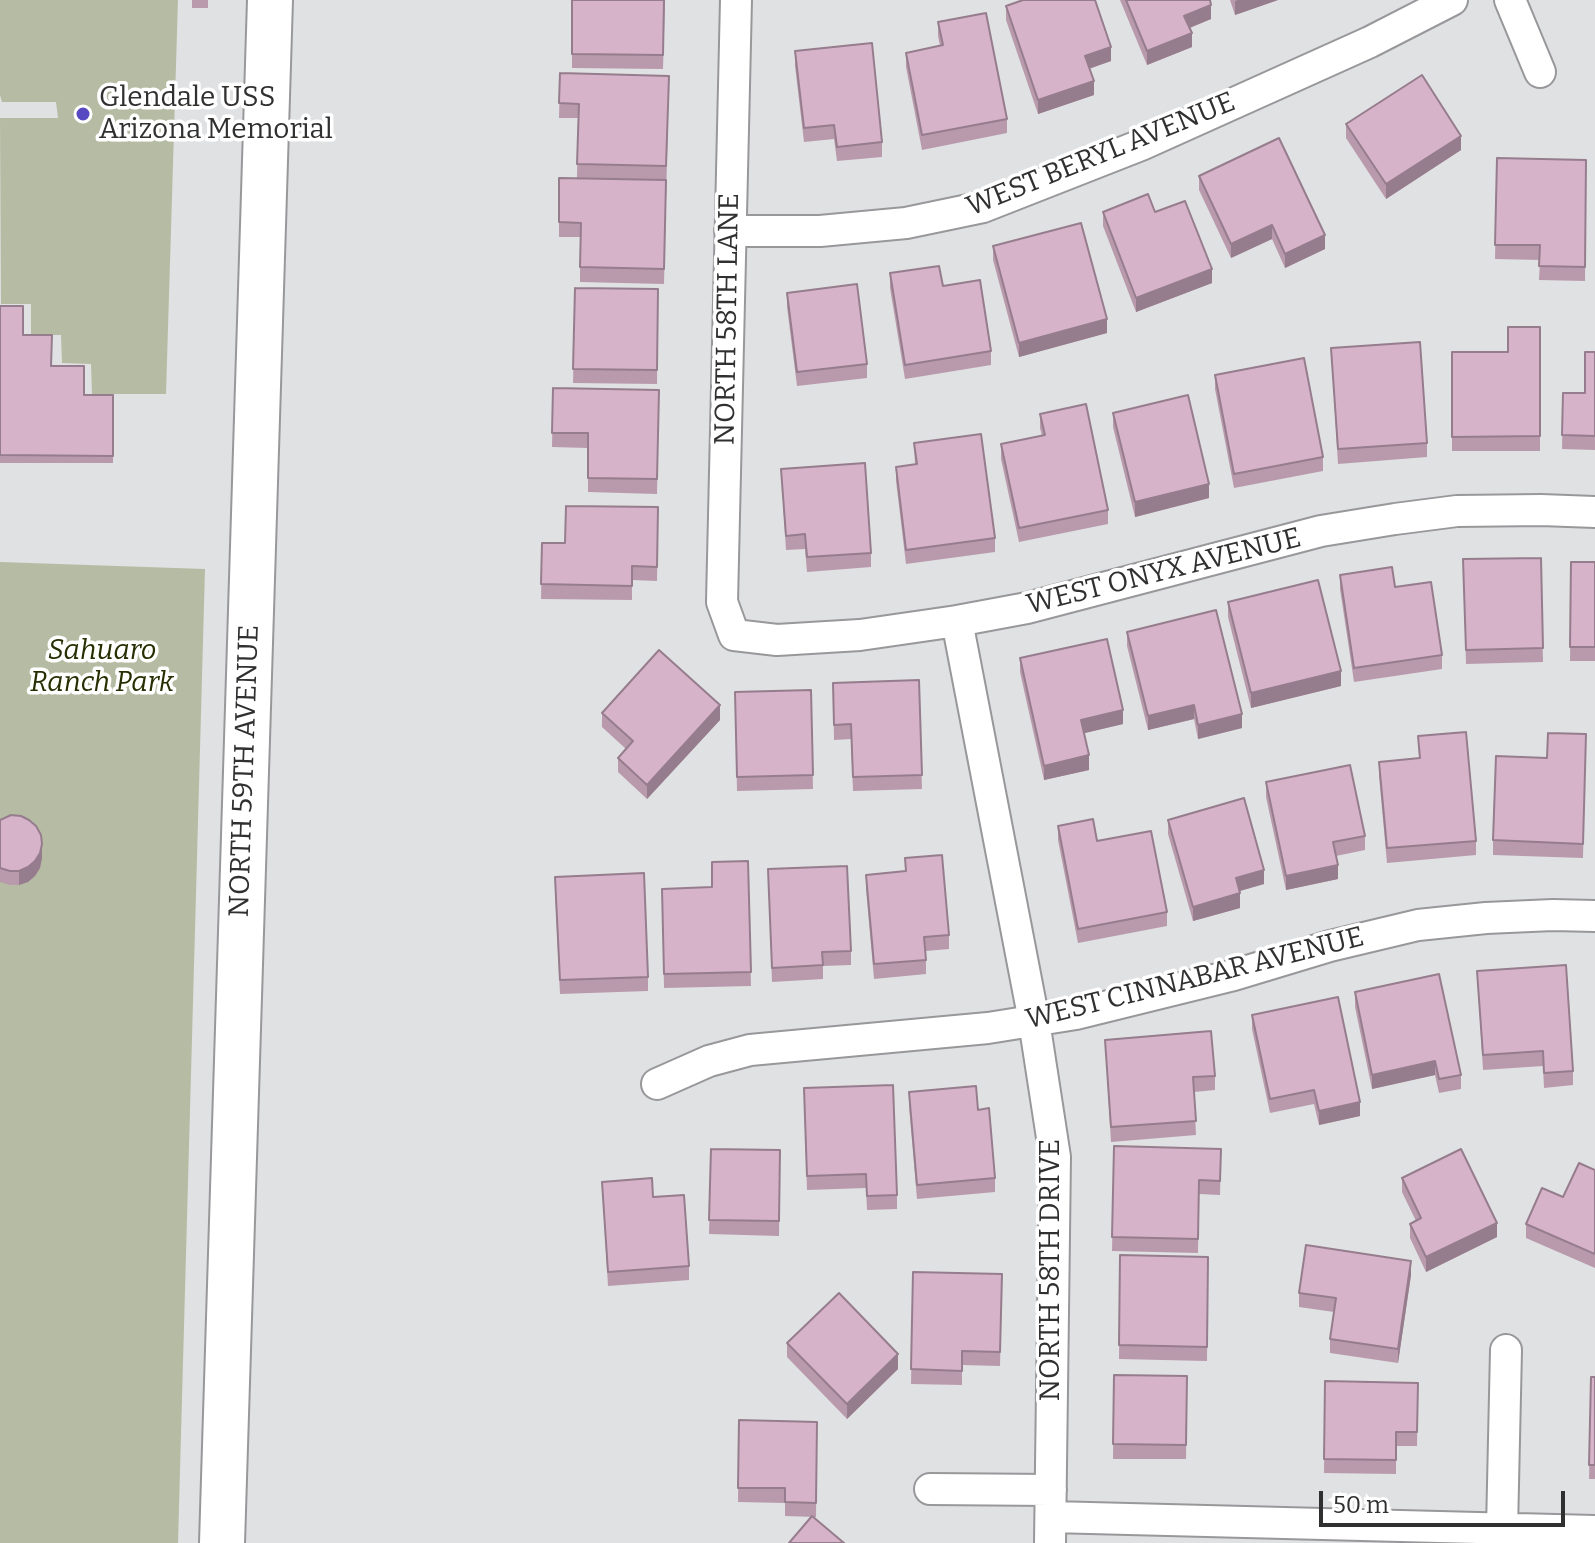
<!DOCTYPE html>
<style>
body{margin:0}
#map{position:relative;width:1595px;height:1543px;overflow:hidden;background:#e0e1e3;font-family:Bitter,serif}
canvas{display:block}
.scale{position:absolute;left:1319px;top:1491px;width:246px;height:36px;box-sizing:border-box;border:4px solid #303031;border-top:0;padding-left:10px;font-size:24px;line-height:28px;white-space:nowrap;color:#303031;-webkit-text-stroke:6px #fff;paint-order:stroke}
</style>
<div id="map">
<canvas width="1595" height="1543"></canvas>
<div class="scale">50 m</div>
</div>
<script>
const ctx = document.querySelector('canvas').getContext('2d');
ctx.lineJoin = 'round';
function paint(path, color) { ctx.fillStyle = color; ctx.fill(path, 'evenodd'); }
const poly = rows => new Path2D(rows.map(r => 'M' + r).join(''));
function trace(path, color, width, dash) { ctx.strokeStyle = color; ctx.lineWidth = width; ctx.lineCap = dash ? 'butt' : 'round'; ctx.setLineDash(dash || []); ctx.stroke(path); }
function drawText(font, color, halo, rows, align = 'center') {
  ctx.font = font + ' Bitter,serif'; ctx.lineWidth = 7; ctx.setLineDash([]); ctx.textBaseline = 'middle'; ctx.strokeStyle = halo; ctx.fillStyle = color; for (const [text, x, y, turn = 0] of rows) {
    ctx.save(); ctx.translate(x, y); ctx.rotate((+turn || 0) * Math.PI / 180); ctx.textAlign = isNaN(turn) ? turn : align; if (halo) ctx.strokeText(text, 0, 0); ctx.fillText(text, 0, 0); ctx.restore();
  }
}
const green = poly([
 [0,0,178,0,166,394,92,394,91,364,62,363,61,335,31,335,31,304,1,304,0,118,58,118,56,102,2,102,0,95],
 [0,562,205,569,178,1543,0,1543]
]);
const street = poly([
 [736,0,722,602,734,635,777,640,860,635,957,621,1027,608,1321,531,1395,519,1457,511,1541,510,1595,512],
 [1510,0,1540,72],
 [730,231,820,231,906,223,983,207,1141,145,1370,42,1452,0],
 [957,621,1034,1021,1055,1157,1050,1543],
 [657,1084,709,1061,750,1050,988,1028,1076,1014,1234,975,1330,946,1418,925,1486,918,1553,915,1595,916],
 [930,1489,1051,1490],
 [1051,1517,1595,1531],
 [1502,1529,1506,1350]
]);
const secondary = poly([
 [222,1543,270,0]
]);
const wall = poly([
 [192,0,208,0,208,8,192,8],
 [572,0,665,0,663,69,572,68],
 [1120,0,1210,0,1211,19,1190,28,1192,47,1147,65],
 [1230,0,1278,0,1235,15],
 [1006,6,1111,61,1089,69,1094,95,1038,114,1006,20],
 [938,22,1007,119,1007,133,922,150,906,67,906,53,940,46,938,36],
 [795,51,882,142,882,157,837,161,834,139,804,142,795,66],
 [560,73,669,76,664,284,580,282,580,237,559,237,559,178,577,178,578,118,559,118],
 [1346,124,1461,150,1386,199,1346,138],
 [1497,158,1586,160,1585,281,1539,280,1540,260,1495,259],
 [1199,176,1325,249,1285,268,1272,239,1231,258,1199,190],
 [1103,212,1155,212,1212,283,1136,312,1103,226],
 [993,246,1107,333,1019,357,993,260],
 [890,273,991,351,991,365,905,379,890,288],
 [575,288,658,289,657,384,573,383],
 [787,293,867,364,867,378,797,386,787,307],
 [0,306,23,335,51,366,84,395,113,395,113,463,0,463],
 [1540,327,1540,451,1452,451,1452,352,1508,352],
 [1331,348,1427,443,1427,457,1338,464],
 [1595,352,1595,450,1562,449,1563,393,1585,393],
 [1215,375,1323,457,1323,471,1234,488,1215,389],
 [553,388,659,390,657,494,588,492,588,448,552,447],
 [1113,413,1209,498,1135,517,1113,427],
 [1040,414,1108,510,1108,524,1019,542,1001,459,1001,444,1042,436,1040,428],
 [914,443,995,538,995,552,906,564,896,481,896,467,915,465],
 [781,469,871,553,871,567,807,572,805,549,786,550],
 [658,507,657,581,632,580,632,600,541,599,542,543,565,543],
 [1541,558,1543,662,1466,664,1463,559],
 [1571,562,1595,562,1595,661,1570,661],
 [1340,575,1442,655,1442,669,1354,682,1340,589],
 [1228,602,1341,686,1251,708,1228,617],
 [1127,632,1242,728,1198,739,1194,719,1148,730,1127,646],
 [1020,658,1123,724,1084,733,1089,770,1044,780,1020,672],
 [919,680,922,789,853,791,851,739,834,740,833,683],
 [811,690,813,789,737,791,735,692],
 [602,713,720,720,647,799,618,772,618,758,626,749,602,727],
 [1586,734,1583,858,1493,855,1493,840,1547,758],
 [1418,736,1476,841,1476,855,1387,863,1379,776,1379,762,1419,758],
 [1266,782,1365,836,1365,850,1336,856,1338,879,1286,890,1266,797],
 [0,820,42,858,40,868,35,876,28,882,19,885,10,885,0,882],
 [1168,820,1264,884,1240,891,1240,908,1193,921,1168,834],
 [1058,826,1167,912,1167,926,1078,943,1058,840],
 [905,858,949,935,949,949,926,951,926,974,874,979,866,889,866,875,905,871],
 [748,861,751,986,664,988,662,889,712,887],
 [768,869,851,951,851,965,823,966,823,979,772,982],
 [555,891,648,977,648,991,560,994],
 [1477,971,1573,1071,1573,1085,1544,1088,1543,1066,1483,1070],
 [1355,992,1461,1075,1461,1089,1439,1093,1435,1075,1372,1089,1355,1007],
 [1252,1015,1360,1116,1319,1125,1314,1104,1270,1113,1252,1029],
 [1105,1040,1215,1076,1215,1090,1194,1092,1196,1135,1111,1142],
 [909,1092,978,1110,995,1178,995,1192,917,1199,909,1106],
 [804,1102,897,1195,897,1209,867,1210,866,1188,807,1190],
 [1114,1146,1221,1149,1220,1195,1199,1194,1198,1253,1112,1251],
 [711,1149,780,1150,779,1236,709,1234],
 [1595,1170,1595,1268,1526,1238,1526,1224,1563,1197],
 [1402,1178,1497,1237,1426,1272,1410,1238,1410,1224,1416,1221,1402,1192],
 [602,1182,689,1266,689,1280,608,1286],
 [1120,1255,1208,1257,1207,1361,1119,1359],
 [913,1272,1002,1274,1000,1366,962,1365,962,1385,911,1384],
 [1411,1275,1398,1363,1330,1353,1330,1339,1334,1312,1299,1307,1299,1293],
 [787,1343,898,1369,847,1419,787,1357],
 [1114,1375,1187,1376,1186,1459,1113,1459],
 [1591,1377,1595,1377,1595,1479,1589,1479],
 [1325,1381,1418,1383,1417,1446,1396,1446,1396,1474,1324,1473],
 [739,1420,817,1422,816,1517,785,1516,785,1503,738,1502]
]);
const shadedWall = poly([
 [1238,0,1278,0,1235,15,1235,1],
 [1211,5,1211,19,1184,30,1184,16],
 [1192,33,1192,47,1147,65,1147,51],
 [1111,47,1111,61,1085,70,1085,56],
 [1094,81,1094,95,1038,114,1038,100],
 [1461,136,1461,150,1386,199,1386,184],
 [1272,225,1272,239,1231,258,1231,244],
 [1325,235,1325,249,1285,268,1285,254],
 [1212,269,1212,283,1136,312,1136,298],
 [1107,319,1107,333,1019,357,1019,343],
 [1209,484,1209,498,1135,517,1135,502],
 [1341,671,1341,686,1251,708,1251,693],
 [720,705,720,720,647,799,647,785],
 [1194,705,1194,719,1148,730,1148,716],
 [1123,710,1123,724,1081,734,1081,720],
 [1242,714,1242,728,1198,739,1198,725],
 [1089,755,1089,770,1044,780,1044,766],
 [42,844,42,858,40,868,35,876,28,882,19,885,19,871],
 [1338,865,1338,879,1286,890,1286,876],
 [1264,870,1264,884,1236,892,1236,878],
 [1240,893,1240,908,1193,921,1193,907],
 [1435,1061,1435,1075,1372,1089,1372,1075],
 [1360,1102,1360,1116,1319,1125,1319,1111],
 [1497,1223,1497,1237,1426,1272,1426,1257],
 [1411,1261,1411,1275,1398,1363,1398,1349],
 [898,1354,898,1369,847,1419,847,1404]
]);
const building = poly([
 [572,0,664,0,663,55,572,54,572,0],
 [1023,0,1095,0,1111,47,1085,56,1094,81,1038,100,1006,6,1023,0],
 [1126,0,1210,0,1211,5,1184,16,1192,33,1147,51,1126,0],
 [986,13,1007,119,922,135,906,53,943,45,938,22,986,13],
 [872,43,882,142,837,147,834,125,804,128,795,51,872,43],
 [560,73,669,76,666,166,577,164,579,104,559,103,560,73],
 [1422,75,1461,136,1386,184,1346,124,1422,75],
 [1279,138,1325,235,1285,254,1272,225,1231,244,1199,176,1279,138],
 [1497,158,1586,160,1585,267,1539,266,1540,245,1495,245,1497,158],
 [559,178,666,180,664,269,580,267,581,223,559,222,559,178],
 [1148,194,1155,212,1185,201,1212,269,1136,298,1103,212,1148,194],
 [1081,223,1107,319,1019,343,993,246,1081,223],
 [939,266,943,286,980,280,991,351,905,365,890,273,939,266],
 [857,284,867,364,797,372,787,293,857,284],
 [575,288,658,289,657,370,573,369,575,288],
 [0,306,23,306,23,335,52,335,51,366,84,366,84,395,113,395,113,456,0,455,0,306],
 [1508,327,1540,327,1540,436,1452,437,1452,352,1508,352,1508,327],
 [1420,342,1427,443,1338,449,1331,348,1420,342],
 [1585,352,1595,352,1595,436,1562,435,1563,393,1585,393,1585,352],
 [1304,358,1323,457,1234,474,1215,375,1304,358],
 [553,388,659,390,657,479,588,478,588,433,552,433,553,388],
 [1188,395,1209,484,1135,502,1113,413,1188,395],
 [1086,404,1108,510,1019,528,1001,444,1045,435,1040,414,1086,404],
 [981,434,995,538,906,550,896,467,917,464,914,443,981,434],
 [865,463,871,553,807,557,805,534,786,536,781,469,865,463],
 [566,506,658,507,657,567,632,566,632,586,541,584,542,543,565,543,566,506],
 [1541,558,1543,648,1466,650,1463,559,1541,558],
 [1571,562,1595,562,1595,647,1570,647,1571,562],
 [1392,567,1395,587,1431,582,1442,655,1354,668,1340,575,1392,567],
 [1318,580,1341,671,1251,693,1228,602,1318,580],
 [1216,610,1242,714,1198,725,1194,705,1148,716,1127,632,1216,610],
 [1107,639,1123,710,1081,720,1089,755,1044,766,1020,658,1107,639],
 [659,650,720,705,647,785,618,758,633,741,602,713,659,650],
 [919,680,922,775,853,777,851,724,834,725,833,683,919,680],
 [811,690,813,775,737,777,735,692,811,690],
 [1466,732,1476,841,1387,848,1379,762,1420,758,1418,736,1466,732],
 [1548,733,1586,734,1583,844,1493,840,1496,756,1547,758,1548,733],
 [1350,765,1365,836,1333,842,1338,865,1286,876,1266,782,1350,765],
 [1244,798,1264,870,1236,878,1240,893,1193,907,1168,820,1244,798],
 [11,815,21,816,29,820,36,826,41,835,42,844,40,853,35,861,28,867,19,871,10,871,0,868,0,820,11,815],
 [1093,819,1097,841,1151,831,1167,912,1078,929,1058,826,1093,819],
 [942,855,949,935,924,937,926,960,874,964,866,875,906,871,905,858,942,855],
 [748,861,751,972,664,974,662,889,712,887,712,862,748,861],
 [847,866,851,951,822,952,823,965,772,968,768,869,847,866],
 [644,873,648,977,560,980,555,877,644,873],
 [1566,965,1573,1071,1544,1073,1543,1051,1483,1055,1477,971,1566,965],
 [1439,974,1461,1075,1439,1079,1435,1061,1372,1075,1355,992,1439,974],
 [1338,997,1360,1102,1319,1111,1314,1090,1270,1099,1252,1015,1338,997],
 [1211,1031,1215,1076,1193,1077,1196,1121,1111,1127,1105,1040,1211,1031],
 [893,1085,897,1195,867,1196,866,1174,807,1176,804,1088,893,1085],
 [976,1086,978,1110,989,1108,995,1178,917,1185,909,1092,976,1086],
 [1114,1146,1221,1149,1220,1181,1199,1180,1198,1239,1112,1237,1114,1146],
 [711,1149,780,1150,779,1221,709,1220,711,1149],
 [1461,1149,1497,1223,1426,1257,1410,1224,1421,1218,1402,1178,1461,1149],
 [1579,1163,1595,1170,1595,1254,1526,1224,1542,1188,1563,1197,1579,1163],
 [652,1178,653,1197,684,1195,689,1266,608,1272,602,1182,652,1178],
 [1306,1245,1411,1261,1398,1349,1330,1339,1336,1298,1299,1293,1306,1245],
 [1120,1255,1208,1257,1207,1347,1119,1345,1120,1255],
 [913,1272,1002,1274,1000,1352,962,1351,962,1371,911,1369,913,1272],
 [839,1293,898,1354,847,1404,787,1343,839,1293],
 [1114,1375,1187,1376,1186,1445,1113,1444,1114,1375],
 [1591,1377,1595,1377,1595,1465,1589,1465,1591,1377],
 [1325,1381,1418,1383,1417,1432,1396,1432,1396,1460,1324,1459,1325,1381],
 [739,1420,817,1422,816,1503,785,1502,785,1488,738,1488,739,1420],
 [812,1516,844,1543,789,1543,812,1516]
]);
const markers = [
 [83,114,8,"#5749c1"]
];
const poiNames = [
 ["Glendale USS",99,98],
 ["Arizona Memorial",99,130]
];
const streetNames = [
 ["WEST BERYL AVENUE",1101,155,-22],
 ["NORTH 58TH LANE",728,319,-89],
 ["WEST ONYX AVENUE",1164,572,-14],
 ["NORTH 59TH AVENUE",245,771,-88],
 ["WEST CINNABAR AVENUE",1195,979,-14],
 ["NORTH 58TH DRIVE",1051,1270,-90]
];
const parkNames = [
 ["Sahuaro",102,651],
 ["Ranch Park",102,683]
];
paint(green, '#b6bca3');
trace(street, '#98989b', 34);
trace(secondary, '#98989b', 48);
trace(street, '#fff', 30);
trace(secondary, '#fff', 44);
paint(wall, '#b99aad');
paint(shadedWall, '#967d8d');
paint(building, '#d7b3c9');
trace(building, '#967d8d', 2);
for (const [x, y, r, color] of markers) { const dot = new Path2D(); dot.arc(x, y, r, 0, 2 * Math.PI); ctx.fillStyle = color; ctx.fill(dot); trace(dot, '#fff', 3); }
drawText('28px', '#303031', '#fff', poiNames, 'left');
drawText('28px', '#303031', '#fff', streetNames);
drawText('italic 28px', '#272e02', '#fff', parkNames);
</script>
